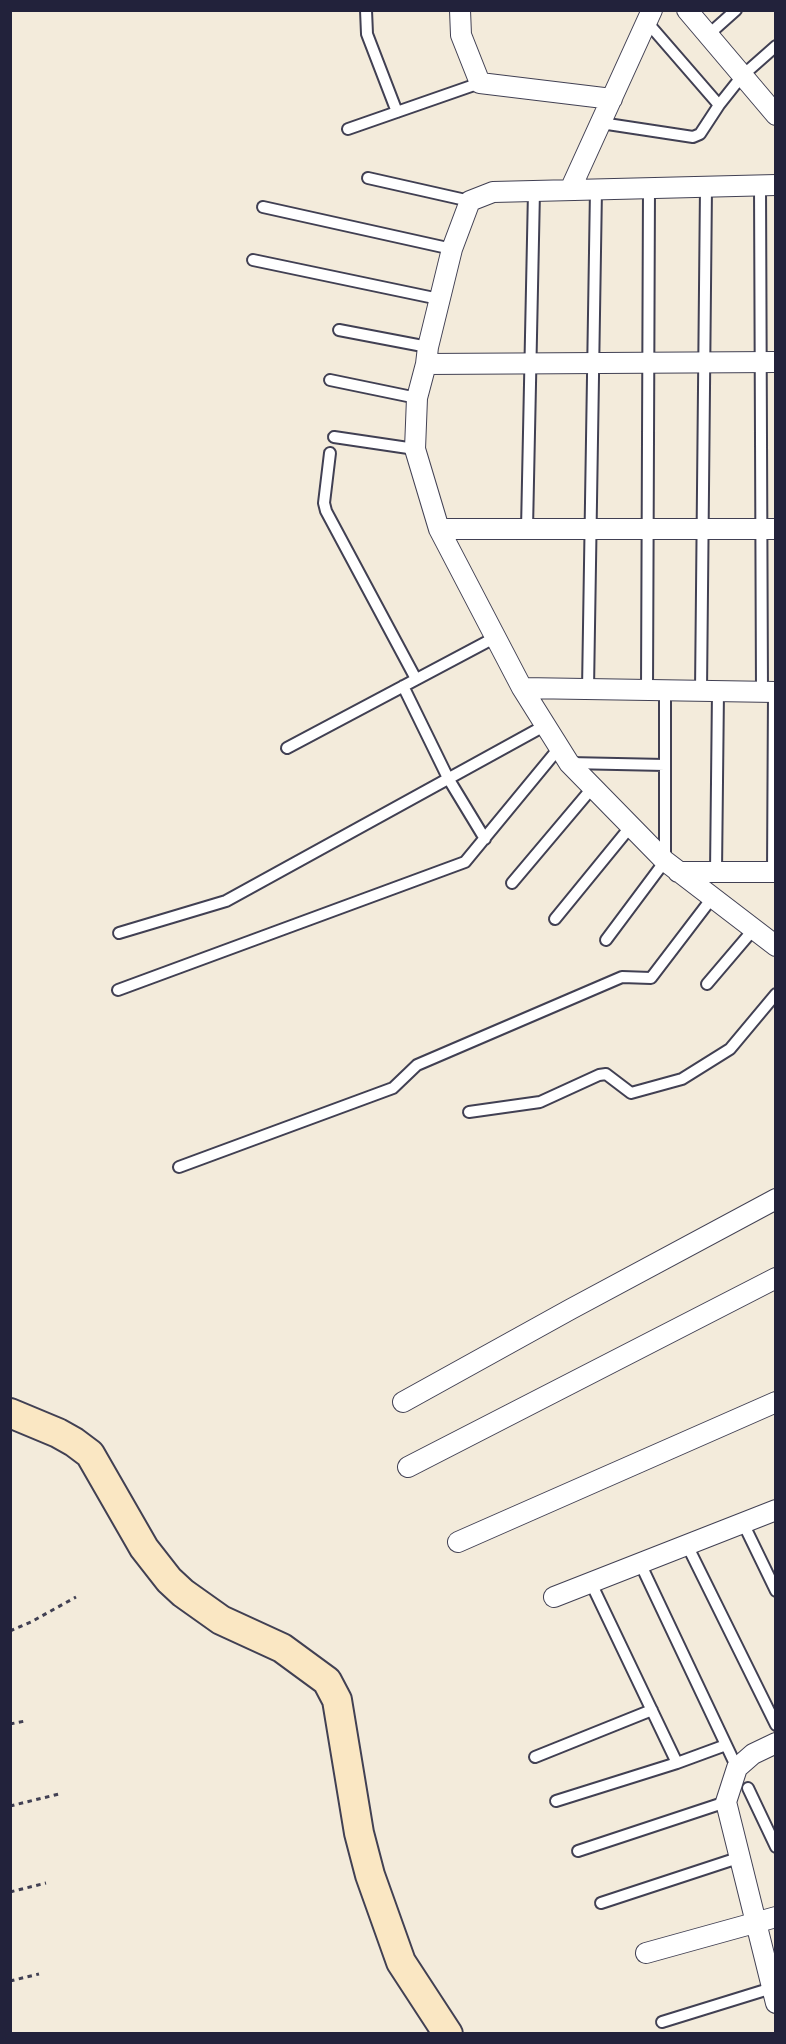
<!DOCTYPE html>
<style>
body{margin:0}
#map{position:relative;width:786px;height:2044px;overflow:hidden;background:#f3ebdb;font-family:Dekko,sans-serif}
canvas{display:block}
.frame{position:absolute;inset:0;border:12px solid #22223b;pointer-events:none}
</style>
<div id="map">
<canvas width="786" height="2044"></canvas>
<div class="frame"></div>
</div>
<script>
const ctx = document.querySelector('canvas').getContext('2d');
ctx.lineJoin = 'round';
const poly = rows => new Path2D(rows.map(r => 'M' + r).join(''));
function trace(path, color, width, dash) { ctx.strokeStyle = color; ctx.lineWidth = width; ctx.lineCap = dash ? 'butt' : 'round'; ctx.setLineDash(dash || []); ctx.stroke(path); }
const path = poly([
 [10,1631,31,1622,76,1597],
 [10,1724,25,1721],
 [10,1806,59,1794],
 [10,1892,46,1883],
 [10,1981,39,1974]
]);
const lane = poly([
 [366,10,367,34,397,112],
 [647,22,719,105],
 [708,35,736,10],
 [601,123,693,137,700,134,719,105,742,76,776,46],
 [348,129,480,83],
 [368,178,470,201],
 [760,185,762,692],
 [263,207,452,249],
 [253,260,439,299],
 [339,330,428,347],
 [330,380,417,398],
 [334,437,415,449],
 [330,453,324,503,326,511,416,679],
 [527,529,534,191],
 [403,686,448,778,485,839],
 [588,689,596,189],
 [647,690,649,188],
 [701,691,706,187],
 [287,748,496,637],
 [569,763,665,765],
 [716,872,718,691],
 [773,872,774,692],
 [512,883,593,787],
 [555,919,631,826],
 [119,933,226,901,544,726],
 [606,940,665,861,665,691],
 [707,984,753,930],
 [118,990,465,862,559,748],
 [469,1112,540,1102,599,1075,606,1074,631,1093,682,1079,730,1049,776,994],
 [179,1167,393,1088,417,1065,622,977,651,978,712,898],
 [743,1523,776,1591],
 [687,1545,776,1725],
 [640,1563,737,1768],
 [591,1583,677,1763],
 [535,1757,652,1710],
 [748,1788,776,1847],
 [556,1801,677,1763,726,1745],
 [578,1851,726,1802],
 [601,1903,741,1857],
 [662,2022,772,1988]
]);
const street = poly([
 [460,10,461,35,480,83,612,99],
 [687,10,776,115],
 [776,185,493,192,470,201,452,249,428,347,426,364,417,398,415,449,439,529,522,688,569,763,665,861,776,946],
 [570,190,652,10],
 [426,364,776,362],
 [439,529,776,529],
 [522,688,776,692],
 [678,872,776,872],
 [403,1402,571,1309,776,1199],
 [408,1467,776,1278],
 [458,1542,776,1402],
 [554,1597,776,1510],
 [776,1743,753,1754,737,1768,726,1802,776,2003],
 [646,1953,776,1917]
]);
const secondary = poly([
 [10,1413,58,1433,74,1442,90,1454,144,1548,169,1580,183,1593,221,1620,282,1648,327,1681,337,1700,359,1833,370,1875,401,1962,448,2034]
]);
trace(lane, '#414053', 14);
trace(street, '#414053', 22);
trace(secondary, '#414053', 32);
trace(path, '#414053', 3, [4.5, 4.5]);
trace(lane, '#fff', 10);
trace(street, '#fff', 20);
trace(secondary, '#fae7c3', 28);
</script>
